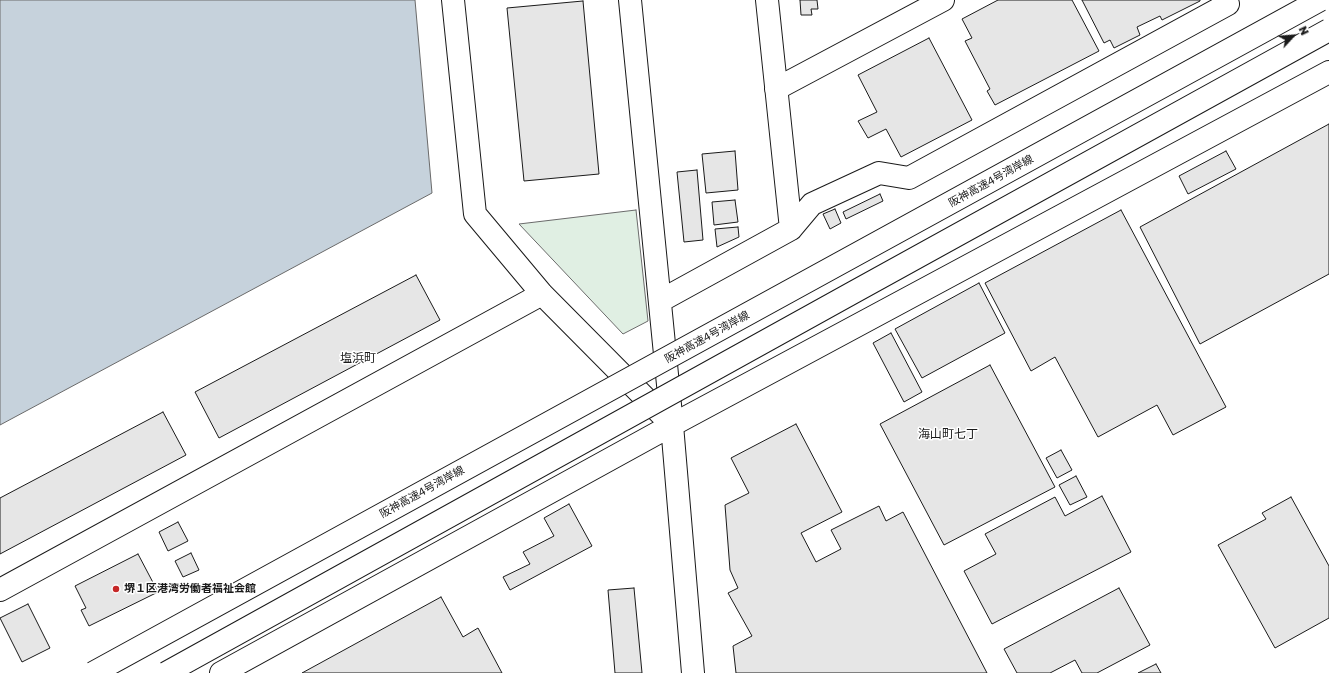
<!DOCTYPE html>
<meta charset="utf-8">
<style>
body{margin:0}
#map{position:relative;width:1329px;height:673px;overflow:hidden;background:#fff;font-family:"Golos Text",sans-serif}
canvas{display:block}
.north{position:absolute;left:1273px;top:16px;width:40px;height:40px;-webkit-text-stroke:3px #fff;paint-order:stroke;rotate:64deg;font-size:11px;font-weight:700;line-height:16px;text-align:center;color:#1a1a1a}
.north::after{content:'';display:block;margin:auto;width:14px;height:18px;background:#1a1a1a;clip-path:polygon(50% 0,100% 100%,50% 72%,0 100%)}
</style>
<div id="map">
<canvas width="1329" height="673"></canvas>
<div class="north">N</div>
</div>
<script>
const ctx = document.querySelector('canvas').getContext('2d');
ctx.lineJoin = 'round';
function paint(path, color) { ctx.fillStyle = color; ctx.fill(path, 'evenodd'); }
const poly = rows => new Path2D(rows.map(r => 'M' + r).join(''));
function trace(path, color, width, dash) { ctx.strokeStyle = color; ctx.lineWidth = width; ctx.lineCap = dash ? 'butt' : 'round'; ctx.setLineDash(dash || []); ctx.stroke(path); }
function drawText(font, color, halo, rows, align = 'center') {
  ctx.font = font + ' "Golos Text","Noto Sans JP",sans-serif'; ctx.lineWidth = 3; ctx.setLineDash([]); ctx.textBaseline = 'middle'; ctx.strokeStyle = halo; ctx.fillStyle = color; for (const [text, x, y, turn = 0] of rows) {
    ctx.save(); ctx.translate(x, y); ctx.rotate((+turn || 0) * Math.PI / 180); ctx.textAlign = isNaN(turn) ? turn : align; if (halo) ctx.strokeText(text, 0, 0); ctx.fillText(text, 0, 0); ctx.restore();
  }
}
const green = poly([
 [636,210,648,321,623,334,519,224,636,210]
]);
const water = poly([
 [0,0,415,0,432,193,0,425,0,0]
]);
const building = poly([
 [800,0,817,0,818,9,811,9,812,15,801,15,800,0],
 [998,0,1072,0,1099,51,995,105,987,91,990,89,965,41,972,38,962,19,998,0],
 [1082,0,1200,0,1200,1,1162,20,1160,16,1137,27,1140,35,1114,48,1110,40,1104,43,1082,0],
 [583,1,599,174,524,181,507,8,583,1],
 [929,38,972,120,901,157,886,129,868,138,858,121,877,112,858,75,929,38],
 [1329,124,1329,274,1200,344,1140,227,1329,124],
 [735,151,738,190,706,193,702,154,735,151],
 [1226,151,1236,169,1188,194,1179,176,1226,151],
 [697,170,703,240,684,242,677,172,697,170],
 [880,194,883,201,846,219,843,212,880,194],
 [735,200,738,222,714,225,712,202,735,200],
 [835,209,841,223,830,229,823,214,835,209],
 [1121,210,1226,407,1173,435,1157,405,1098,437,1055,357,1031,371,985,283,1121,210],
 [738,227,739,237,717,247,715,229,738,227],
 [416,275,440,320,219,438,195,392,416,275],
 [979,283,1005,333,922,378,895,329,979,283],
 [891,333,922,392,904,402,873,343,891,333],
 [990,365,1055,487,944,545,880,424,990,365],
 [163,412,186,455,0,554,0,498,163,412],
 [796,424,842,512,801,533,816,562,841,549,831,530,879,506,886,521,903,512,987,673,736,673,733,646,752,636,728,593,738,588,730,570,725,505,749,493,731,458,796,424],
 [1061,450,1072,470,1057,478,1046,458,1061,450],
 [1076,476,1087,497,1070,505,1059,485,1076,476],
 [1102,496,1131,552,992,624,964,571,996,554,985,534,1055,497,1065,516,1102,496],
 [1291,497,1329,566,1329,618,1275,648,1218,545,1266,519,1262,513,1291,497],
 [569,504,592,546,510,590,503,577,530,564,523,552,554,536,544,518,569,504],
 [178,522,188,541,168,551,159,532,178,522],
 [191,553,199,570,183,577,175,561,191,553],
 [138,554,158,592,89,626,81,610,86,608,75,586,138,554],
 [634,588,642,673,615,673,608,590,634,588],
 [1119,588,1150,645,1097,673,1082,673,1075,660,1050,673,1017,673,1004,649,1119,588],
 [441,597,463,637,478,628,502,673,302,673,441,597],
 [28,604,50,648,22,662,0,618,28,604],
 [1156,664,1161,673,1138,673,1156,664]
]);
const minor = poly([
 [453,0,475,214,542,294,664,417],
 [630,0,672,425,693,673],
 [776,89,943,0],
 [791,229,812,204,879,173,909,178,1228,4,1226,0],
 [660,301,791,229,767,0],
 [0,590,542,294],
 [221,673,672,425,1329,72]
]);
const highwayBridge = poly([
 [93,673,1320,0],
 [166,673,854,292,1329,30]
]);
const markers = [
 [116,589,4,"#c62828"]
];
const streetNames = [
 ["阪神高速4号湾岸線",991,181,-29],
 ["阪神高速4号湾岸線",707,337,-29],
 ["阪神高速4号湾岸線",422,492,-29]
];
const poiNames = [
 ["堺１区港湾労働者福祉会館",124,589]
];
const neighbourhoodNames = [
 ["塩浜町",358,358],
 ["海山町七丁",948,434]
];
paint(green, '#e0efe3');
trace(green, '#6a6a6a', 1);
paint(water, '#c6d2dc');
trace(water, '#6a6a6a', 1);
paint(building, '#e6e6e6');
trace(building, '#1a1a1a', 1);
trace(minor, '#1a1a1a', 24);
trace(minor, '#fff', 22);
trace(highwayBridge, '#1a1a1a', 24, []);
trace(highwayBridge, '#fff', 22);
for (const [x, y, r, color] of markers) { const dot = new Path2D(); dot.arc(x, y, r, 0, 2 * Math.PI); ctx.fillStyle = color; ctx.fill(dot); trace(dot, '#fff', 1.5); }
drawText('11px', '#1a1a1a', '#fff', streetNames);
drawText('bold 11px', '#1a1a1a', '#fff', poiNames, 'left');
drawText('12px', '#1a1a1a', '#fff', neighbourhoodNames);
</script>
